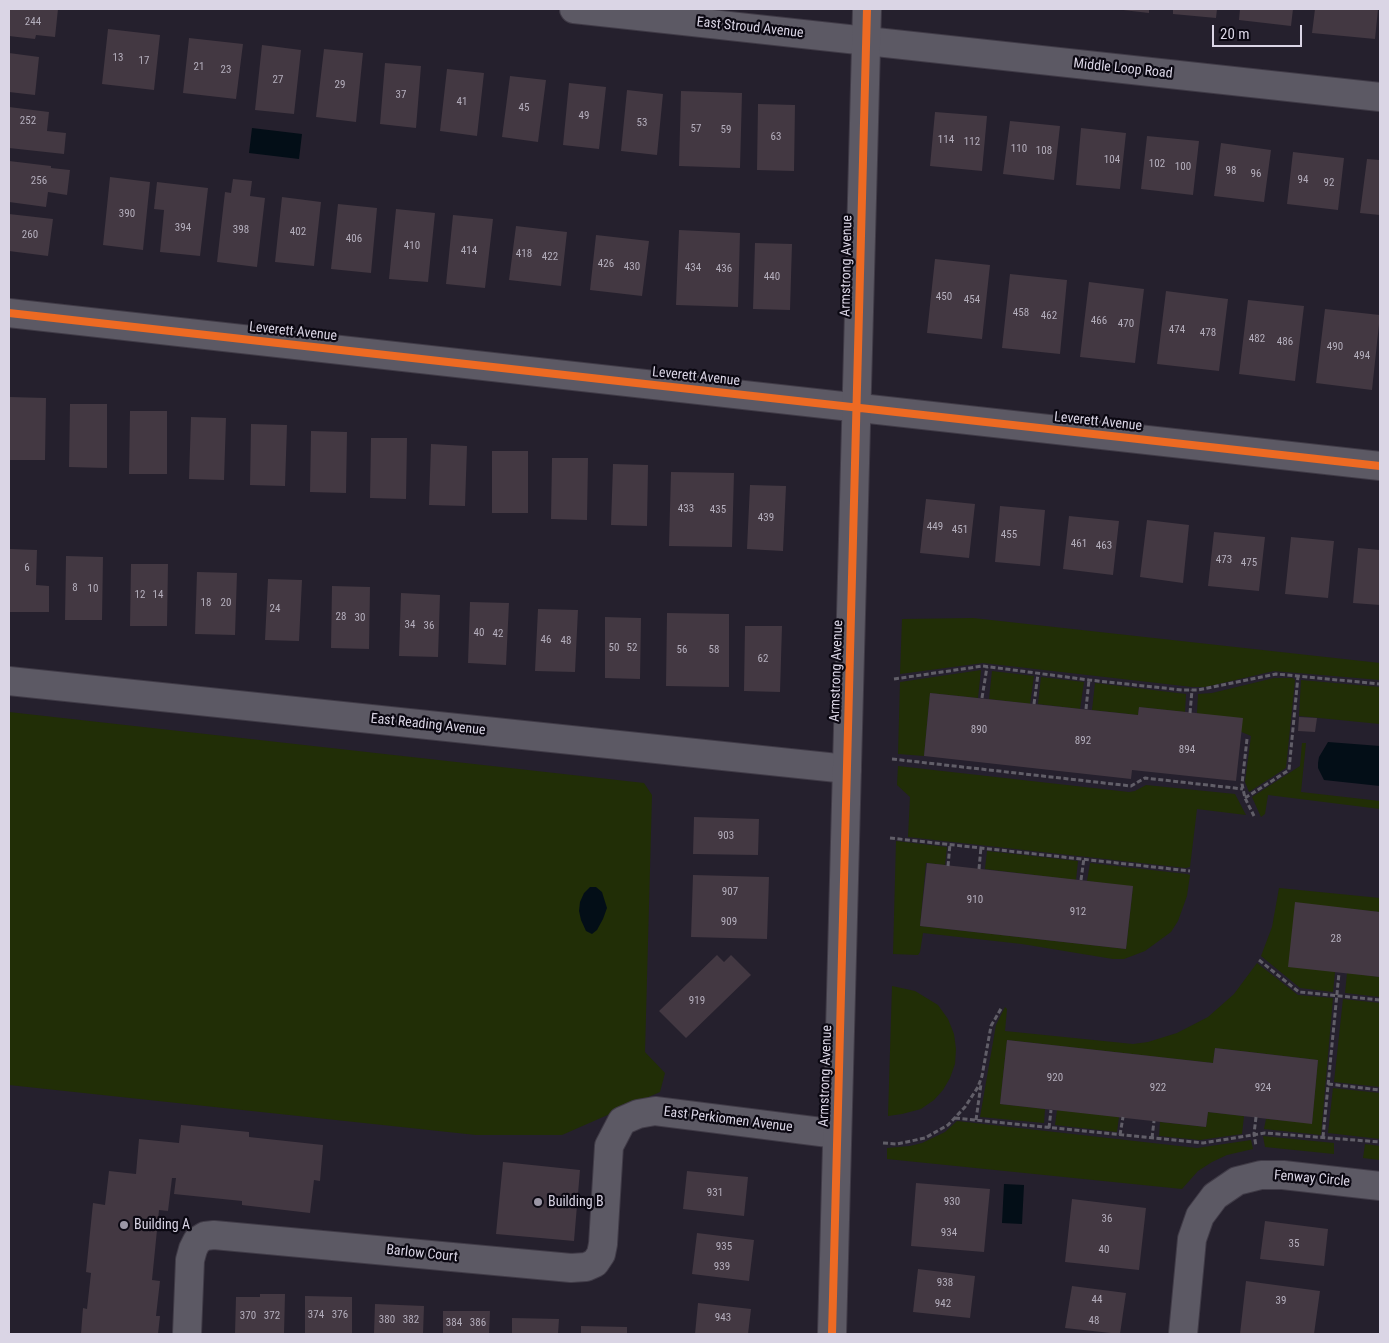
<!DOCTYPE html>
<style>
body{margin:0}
#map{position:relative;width:1389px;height:1343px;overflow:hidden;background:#25202d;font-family:"Roboto Condensed",sans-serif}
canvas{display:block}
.frame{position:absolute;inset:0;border:10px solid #dad5e5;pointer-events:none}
.scale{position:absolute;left:1212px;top:25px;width:90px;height:22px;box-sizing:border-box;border:2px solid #dad5e5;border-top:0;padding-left:6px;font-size:15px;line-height:18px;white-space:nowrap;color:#dad5e5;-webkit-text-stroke:4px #0b0812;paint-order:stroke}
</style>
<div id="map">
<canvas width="1389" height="1343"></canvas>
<div class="frame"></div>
<div class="scale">20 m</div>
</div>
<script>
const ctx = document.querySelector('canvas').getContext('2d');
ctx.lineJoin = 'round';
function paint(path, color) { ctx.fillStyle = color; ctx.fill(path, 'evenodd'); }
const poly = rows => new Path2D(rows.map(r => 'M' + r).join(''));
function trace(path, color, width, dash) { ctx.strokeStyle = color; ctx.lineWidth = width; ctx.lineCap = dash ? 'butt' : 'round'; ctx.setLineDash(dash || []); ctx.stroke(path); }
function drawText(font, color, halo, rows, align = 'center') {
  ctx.font = font + ' "Roboto Condensed",sans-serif'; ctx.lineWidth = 4.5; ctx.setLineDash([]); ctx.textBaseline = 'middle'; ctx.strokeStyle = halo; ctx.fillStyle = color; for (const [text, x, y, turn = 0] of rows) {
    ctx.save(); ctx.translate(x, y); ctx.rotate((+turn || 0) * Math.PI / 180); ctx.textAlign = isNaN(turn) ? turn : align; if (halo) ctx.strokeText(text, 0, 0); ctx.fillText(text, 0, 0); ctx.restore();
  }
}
const green = poly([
 [973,618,1380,663,1380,680,1274,671,1205,687,1192,687,983,663,900,674,902,619],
 [981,670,978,698,930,693,924,756,898,754,900,682],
 [992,671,1034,676,1030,704,989,699],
 [1041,677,1084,682,1080,709,1038,704],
 [1274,678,1293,678,1295,680,1286,768,1249,792,1245,782,1251,736,1197,713,1198,694,1212,693],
 [1301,680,1380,687,1380,724,1299,716],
 [1095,683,1186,694,1185,712,1139,707,1138,715,1092,710],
 [9,712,644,783,652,795,645,1052,665,1073,660,1092,562,1135,476,1135,9,1085],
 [1302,743,1306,743,1301,792,1380,801,1380,809,1268,795,1265,814,1261,817,1252,797,1300,766],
 [898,766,1129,792,1135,791,1146,785,1235,794,1246,815,1197,809,1190,867,1186,868,908,837,910,797,897,785],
 [896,841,947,847,945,865,926,863,920,926,1126,949,1133,887,1087,881,1090,863,1187,874,1190,875,1187,896,1178,921,1171,932,1145,951,1124,959,1113,959,1022,944,923,933,920,952,918,955,893,954],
 [987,851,1078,861,1076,880,985,869],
 [1279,888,1380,898,1380,912,1295,903,1335,972,1333,992,1300,988,1261,956,1272,927],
 [1257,963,1298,995,1333,998,1321,1135,1264,1129,1266,1119,1312,1123,1318,1060,1215,1048,1213,1063,1007,1040,1000,1104,1045,1109,1044,1123,980,1117,996,1025,1005,1007,1007,1009,1005,1031,1133,1044,1148,1042,1177,1033,1208,1017,1234,994],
 [1347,973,1380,977,1380,997,1345,993],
 [892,986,915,991,938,1005,948,1019,954,1034,956,1049,955,1064,950,1078,943,1090,934,1100,921,1109,902,1114,888,1116],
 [1343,999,1380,1003,1380,1087,1334,1082],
 [1333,1088,1380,1093,1380,1139,1328,1133],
 [1057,1110,1119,1117,1117,1132,1055,1125],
 [1208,1112,1244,1116,1242,1134,1200,1140,1159,1136,1160,1122,1206,1127],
 [957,1121,1197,1148,1251,1140,1253,1149,1227,1155,1212,1162,1198,1171,1182,1189,887,1159,887,1148,910,1146,922,1143,945,1132],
 [1263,1136,1334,1143,1334,1154,1265,1147],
 [1365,1144,1380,1146,1380,1160,1363,1158]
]);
const water = poly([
 [252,128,302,134,299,159,249,153],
 [1328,742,1380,746,1380,786,1324,780,1318,768,1318,763,1319,757],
 [590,887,596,887,602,892,607,908,603,919,597,930,592,934,586,931,581,920,579,911,580,902,584,893],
 [1004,1184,1024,1185,1022,1224,1002,1223]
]);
const building = poly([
 [9,9,58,9,55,37,36,35,35,39,9,36],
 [1123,9,1149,9,1149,13,1123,10],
 [1173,9,1217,9,1216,18,1173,14],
 [1240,9,1293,9,1291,26,1239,20],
 [1315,9,1378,9,1375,39,1312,33],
 [108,29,160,35,154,90,102,84],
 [189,38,243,44,236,99,183,93],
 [262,45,301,50,294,114,255,110],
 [324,49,363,53,356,122,316,117],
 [9,53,39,57,35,95,9,92],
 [385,63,421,66,416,128,380,124],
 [447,69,484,73,477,136,440,131],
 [510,76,546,80,538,142,502,137],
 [569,83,606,87,599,149,563,145],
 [627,90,663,94,657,155,621,151],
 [681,91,742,93,740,168,679,166],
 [758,104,795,105,794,171,757,170],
 [9,107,49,112,47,131,66,133,64,154,9,148],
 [935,112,987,116,982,171,930,166],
 [1010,121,1060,126,1054,180,1003,174],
 [1081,128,1126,133,1120,189,1076,185],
 [1147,136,1199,141,1193,195,1141,189],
 [1221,143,1271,150,1264,202,1214,196],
 [1293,152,1344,158,1338,210,1287,204],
 [1367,159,1380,160,1380,215,1360,213],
 [9,161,51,166,51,168,70,170,67,195,48,192,46,207,9,202],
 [110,177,150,182,143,250,103,245],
 [233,179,252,181,250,196,265,198,257,267,217,262,225,192,231,193],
 [157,182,208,188,200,256,160,252,164,210,154,209],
 [282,197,321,202,314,266,275,262],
 [338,204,377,208,371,273,331,269],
 [396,209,435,213,428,282,389,279],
 [9,214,53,219,48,256,9,251],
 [453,215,493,219,485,288,446,284],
 [516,226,567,232,561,286,509,280],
 [679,230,740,233,738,307,676,305],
 [596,235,649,241,642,296,590,290],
 [755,243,792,244,790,310,753,309],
 [935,259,990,265,982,339,927,333],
 [1010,274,1067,280,1060,354,1002,348],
 [1089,282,1144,289,1135,363,1080,357],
 [1166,291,1228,299,1219,371,1157,364],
 [1248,300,1304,306,1295,381,1239,374],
 [1325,309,1380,315,1372,390,1316,383],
 [9,397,46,398,45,460,9,460],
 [70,404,107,404,107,468,69,467],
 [130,411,167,411,167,474,129,474],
 [191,417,226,418,224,480,189,479],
 [251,424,287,425,285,486,250,485],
 [311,431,347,432,346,493,310,492],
 [371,438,407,438,406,499,370,498],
 [431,444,467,446,465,506,429,505],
 [492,451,528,451,528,513,492,513],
 [552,458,588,458,587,520,551,519],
 [613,464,648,465,647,526,611,525],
 [671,472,734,473,732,547,669,546],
 [750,485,786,486,783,551,747,549],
 [926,499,975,504,969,558,920,553],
 [1000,506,1045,510,1040,566,995,562],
 [1069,516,1119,521,1113,575,1063,569],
 [1147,520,1189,525,1183,583,1140,577],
 [1214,532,1265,537,1259,591,1208,586],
 [1291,537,1334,541,1328,598,1285,594],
 [1358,548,1380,550,1380,605,1353,603],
 [9,549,37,550,36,585,49,586,49,612,9,612],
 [66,556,103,557,102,620,65,620],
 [131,564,168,564,167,626,130,626],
 [197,572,237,573,235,635,195,634],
 [268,579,302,580,299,641,265,640],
 [332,586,370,587,369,649,331,648],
 [401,593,440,595,438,657,399,656],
 [470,602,509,603,506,665,468,663],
 [538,609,578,610,575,672,535,671],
 [667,613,729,614,729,687,666,686],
 [605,617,641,618,640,679,605,678],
 [745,626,782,626,780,692,744,691],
 [930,693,1138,715,1139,707,1243,718,1236,781,1132,770,1131,779,924,756],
 [1299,717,1317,718,1315,732,1298,731],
 [694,817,759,819,758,855,693,854],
 [927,863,1133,886,1126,949,920,926],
 [693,875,769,877,767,939,691,937],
 [1295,902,1380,912,1380,977,1288,967],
 [717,955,724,962,731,955,751,975,686,1038,659,1011],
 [1007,1040,1213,1063,1215,1048,1318,1060,1312,1124,1208,1112,1206,1127,1000,1104],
 [181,1125,249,1132,249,1137,323,1145,320,1181,314,1180,310,1213,242,1205,242,1201,174,1194,176,1178,172,1178,168,1211,159,1210,152,1280,160,1281,156,1316,160,1316,158,1334,81,1334,83,1308,87,1309,91,1273,86,1272,93,1203,105,1205,109,1171,136,1174,139,1139,179,1143],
 [503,1162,580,1170,574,1241,496,1234],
 [687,1171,748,1177,744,1216,683,1209],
 [916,1183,990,1189,984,1252,911,1246],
 [1072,1199,1146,1208,1139,1270,1065,1262],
 [1265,1221,1328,1229,1324,1266,1260,1259],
 [697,1233,754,1240,749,1281,692,1274],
 [918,1269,975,1276,970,1318,913,1312],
 [1246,1281,1320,1291,1314,1334,1240,1334],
 [1072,1286,1126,1293,1120,1334,1065,1328],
 [260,1294,285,1294,284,1334,235,1334,236,1297,260,1297],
 [305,1296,352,1297,352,1334,305,1334],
 [698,1303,751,1309,748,1334,695,1334],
 [375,1304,424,1306,423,1334,374,1334],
 [443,1311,490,1311,489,1334,443,1334],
 [512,1318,559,1319,558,1334,512,1334],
 [581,1326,627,1327,627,1334,581,1334]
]);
const path = poly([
 [894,679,983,666,1089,680,1182,690,1198,690,1276,674,1380,684],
 [982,698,987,667],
 [1034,704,1038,674],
 [1086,709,1089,680],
 [1190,713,1192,690],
 [1247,739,1242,784,1245,798,1254,816],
 [892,759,1131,786,1145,778,1243,789],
 [1245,798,1289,770,1298,676],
 [890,838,1190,871],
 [948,866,950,844],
 [979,869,981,847],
 [1081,880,1084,858],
 [1259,960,1299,992,1380,1000],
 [1328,1084,1380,1090],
 [1256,1117,1254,1134,1256,1146],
 [955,1118,1203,1143,1265,1133,1380,1142],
 [976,1120,981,1084],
 [1049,1128,1051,1110],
 [1120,1135,1123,1117],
 [1323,1137,1339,973],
 [1152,1138,1154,1121],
 [883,1143,897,1144,925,1138,948,1125,965,1107,978,1087,982,1076,991,1026,1002,1007]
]);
const street = poly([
 [574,9,1380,97],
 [9,313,1380,466],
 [9,681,847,769],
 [187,1334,190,1260,193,1249,197,1241,205,1236,214,1235,571,1268,586,1267,595,1263,601,1254,603,1244,609,1146,622,1121,638,1114,655,1111,837,1134],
 [1183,1334,1192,1239,1200,1216,1215,1196,1237,1181,1261,1175,1283,1175,1380,1186]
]);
const secondary = poly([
 [832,1334,867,9]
]);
const cycleway = poly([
 [9,313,1380,466],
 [832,1334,867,9]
]);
const markers = [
 [538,1202,5,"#9b96a5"],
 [124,1225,5,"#9b96a5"]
];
const numberNames = [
 ["244",33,22],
 ["13",118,58],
 ["17",144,61],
 ["21",199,67],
 ["23",226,70],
 ["27",278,80],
 ["29",340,85],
 ["37",401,95],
 ["41",462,102],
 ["45",524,108],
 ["49",584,116],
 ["252",28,121],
 ["53",642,123],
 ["57",696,129],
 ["59",726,130],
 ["63",776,137],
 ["114",946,140],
 ["112",972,142],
 ["110",1019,149],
 ["108",1044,151],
 ["104",1112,160],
 ["102",1157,164],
 ["100",1183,167],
 ["98",1231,171],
 ["96",1256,174],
 ["94",1303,180],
 ["256",39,181],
 ["92",1329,183],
 ["390",127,214],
 ["394",183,228],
 ["398",241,230],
 ["402",298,232],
 ["260",30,235],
 ["406",354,239],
 ["410",412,246],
 ["414",469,251],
 ["418",524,254],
 ["422",550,257],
 ["426",606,264],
 ["430",632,267],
 ["434",693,268],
 ["436",724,269],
 ["440",772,277],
 ["450",944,297],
 ["454",972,300],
 ["458",1021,313],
 ["462",1049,316],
 ["466",1099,321],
 ["470",1126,324],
 ["474",1177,330],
 ["478",1208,333],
 ["482",1257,339],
 ["486",1285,342],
 ["490",1335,347],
 ["494",1362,356],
 ["433",686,509],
 ["435",718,510],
 ["439",766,518],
 ["449",935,527],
 ["451",960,530],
 ["455",1009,535],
 ["461",1079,544],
 ["463",1104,546],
 ["473",1224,560],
 ["475",1249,563],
 ["6",27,568],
 ["8",75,588],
 ["10",93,589],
 ["12",140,595],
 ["14",158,595],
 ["18",206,603],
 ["20",226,603],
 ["24",275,609],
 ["28",341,617],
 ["30",360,618],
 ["34",410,625],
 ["36",429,626],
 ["40",479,633],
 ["42",498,634],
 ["46",546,640],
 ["48",566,641],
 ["50",614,648],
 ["52",632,648],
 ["56",682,650],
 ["58",714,650],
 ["62",763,659],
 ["890",979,730],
 ["892",1083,741],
 ["894",1187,750],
 ["903",726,836],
 ["907",730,892],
 ["910",975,900],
 ["912",1078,912],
 ["909",729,922],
 ["28",1336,939],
 ["919",697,1001],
 ["920",1055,1078],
 ["922",1158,1088],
 ["924",1263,1088],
 ["931",715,1193],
 ["930",952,1202],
 ["36",1107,1219],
 ["934",949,1233],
 ["35",1294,1244],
 ["935",724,1247],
 ["40",1104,1250],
 ["939",722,1267],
 ["938",945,1283],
 ["44",1097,1300],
 ["39",1281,1301],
 ["942",943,1304],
 ["374",316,1315],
 ["376",340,1315],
 ["370",248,1316],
 ["372",272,1316],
 ["943",723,1318],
 ["380",387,1320],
 ["382",411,1320],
 ["48",1094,1321],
 ["384",454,1323],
 ["386",478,1323]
];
const streetNames = [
 ["East Stroud Avenue",750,28,6],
 ["Middle Loop Road",1123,69,6],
 ["Armstrong Avenue",847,266,-89],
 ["Leverett Avenue",293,332,6],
 ["Leverett Avenue",696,377,6],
 ["Leverett Avenue",1098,422,6],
 ["Armstrong Avenue",837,671,-88],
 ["East Reading Avenue",428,725,6],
 ["Armstrong Avenue",826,1076,-88],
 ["East Perkiomen Avenue",728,1120,7],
 ["Fenway Circle",1312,1179,5],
 ["Barlow Court",422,1254,6]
];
const poiNames = [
 ["Building B",548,1202],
 ["Building A",134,1225]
];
paint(green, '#212e06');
paint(water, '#030e17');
paint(building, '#433842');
trace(street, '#403b47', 30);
trace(secondary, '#403b47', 30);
trace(path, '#615e68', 3, [5, 2.5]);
trace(street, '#5c5964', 28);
trace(secondary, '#5c5964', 28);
trace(cycleway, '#ed6a23', 8);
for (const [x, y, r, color] of markers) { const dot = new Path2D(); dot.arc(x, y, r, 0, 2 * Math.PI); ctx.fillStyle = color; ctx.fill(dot); trace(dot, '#0b0812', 2); }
drawText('11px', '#b4aebc', null, numberNames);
drawText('14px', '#dad5e5', '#0b0812', streetNames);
drawText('14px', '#dad5e5', '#0b0812', poiNames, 'left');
</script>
